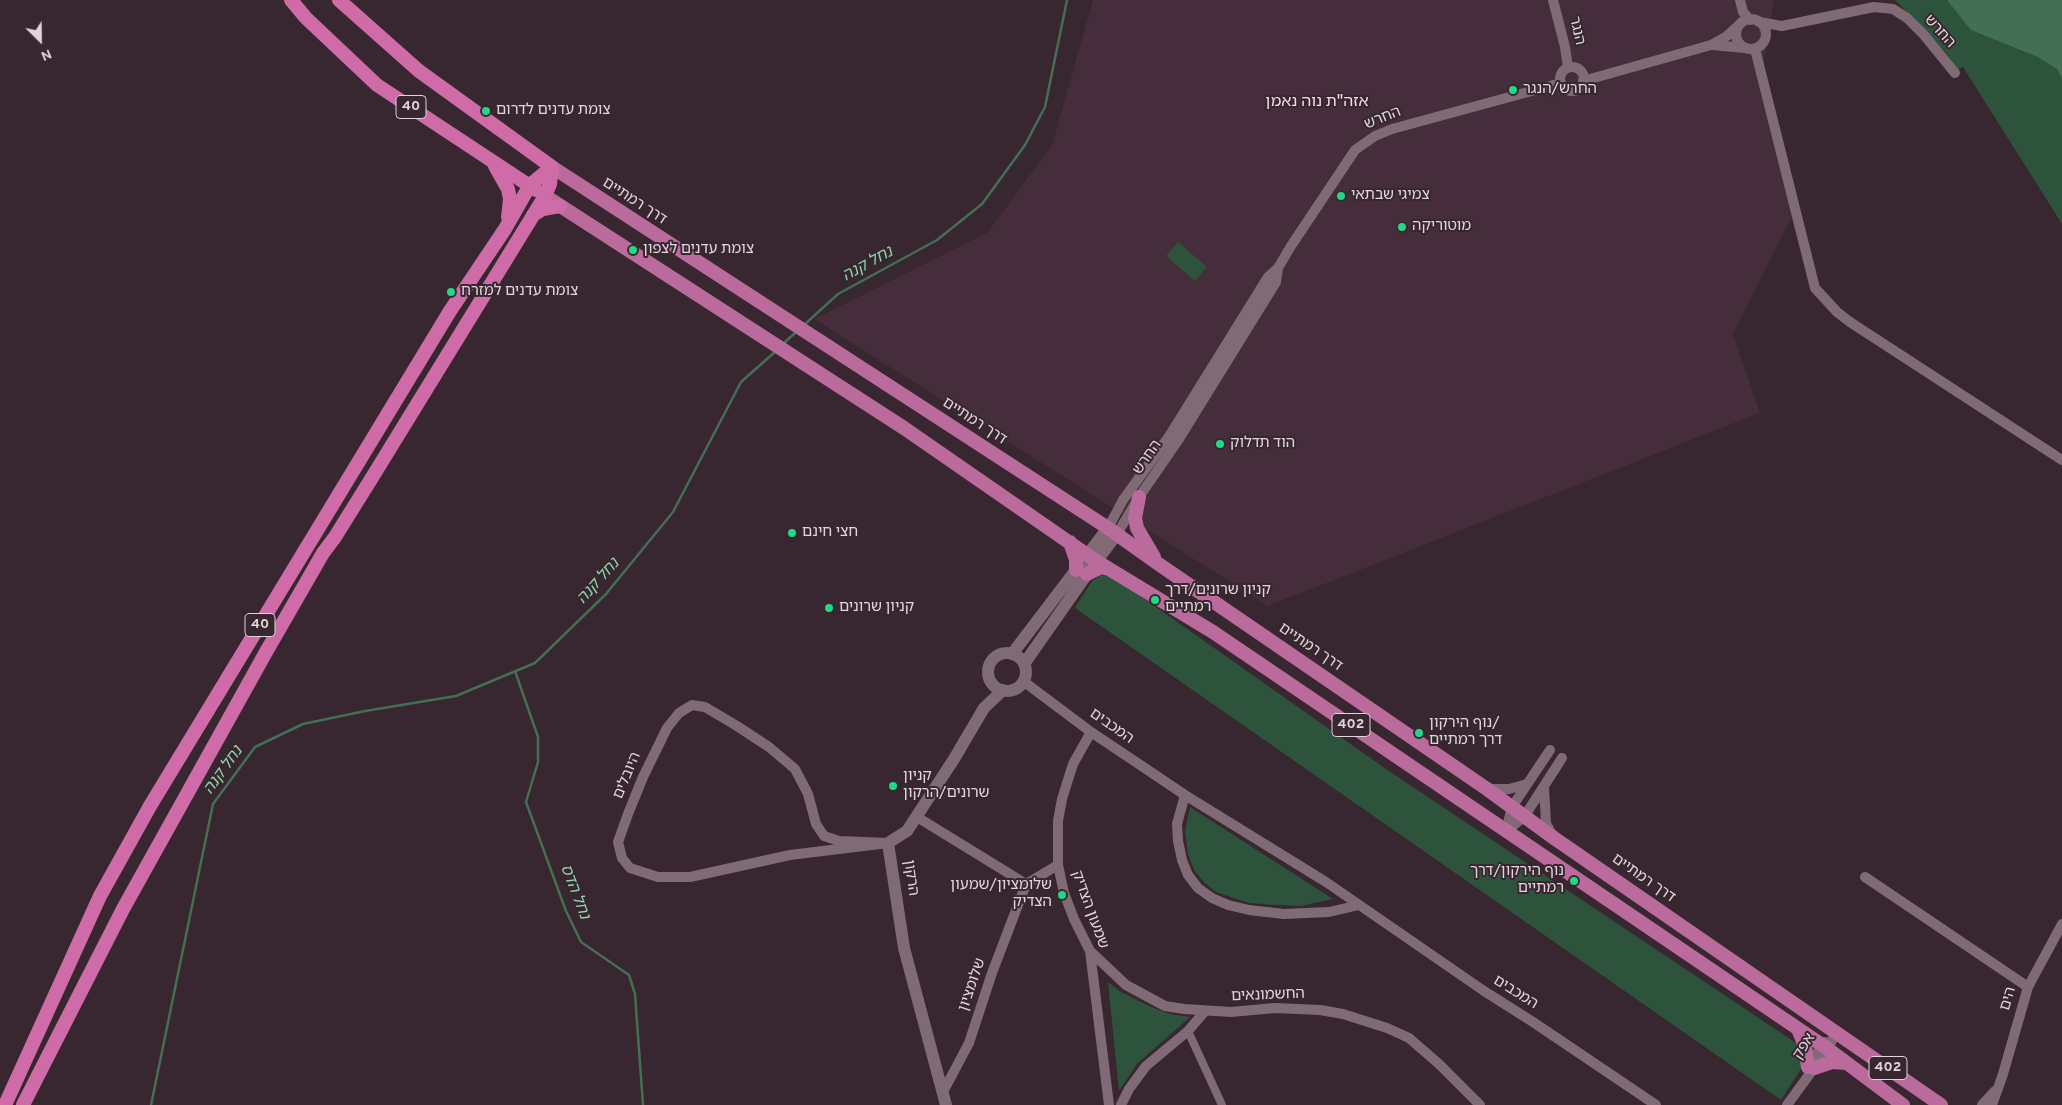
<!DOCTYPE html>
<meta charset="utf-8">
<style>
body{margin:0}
#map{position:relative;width:2062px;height:1105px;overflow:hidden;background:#382630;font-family:Overpass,sans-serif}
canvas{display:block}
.north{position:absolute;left:15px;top:15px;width:50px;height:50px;-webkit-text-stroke:4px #382630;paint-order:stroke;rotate:157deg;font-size:14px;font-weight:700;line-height:20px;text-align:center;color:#e1d5db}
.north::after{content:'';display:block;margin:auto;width:18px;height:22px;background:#e1d5db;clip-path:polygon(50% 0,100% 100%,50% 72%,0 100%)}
</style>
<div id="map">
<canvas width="2062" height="1105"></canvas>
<div class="north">N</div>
</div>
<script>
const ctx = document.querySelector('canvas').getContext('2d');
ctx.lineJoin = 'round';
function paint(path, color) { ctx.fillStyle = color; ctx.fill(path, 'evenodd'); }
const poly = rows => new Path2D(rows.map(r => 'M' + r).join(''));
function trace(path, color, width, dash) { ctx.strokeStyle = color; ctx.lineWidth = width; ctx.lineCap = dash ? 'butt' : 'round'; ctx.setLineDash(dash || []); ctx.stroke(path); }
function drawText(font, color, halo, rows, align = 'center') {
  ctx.font = font + ' Overpass,"Noto Sans Hebrew",sans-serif'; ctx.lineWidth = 4; ctx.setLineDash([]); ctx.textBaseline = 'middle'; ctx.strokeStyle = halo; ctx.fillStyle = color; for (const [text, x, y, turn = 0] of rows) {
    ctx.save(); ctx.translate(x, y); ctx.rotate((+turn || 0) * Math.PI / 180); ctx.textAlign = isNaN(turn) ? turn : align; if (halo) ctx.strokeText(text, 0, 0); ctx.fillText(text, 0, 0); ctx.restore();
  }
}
const built = poly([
 [1093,0,1774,0,1763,65,1799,203,1733,334,1760,413,1268,606,814,319,988,232,1052,145]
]);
const green = poly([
 [1895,0,2062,0,2062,224,1963,67,1957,70,1947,54],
 [1178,242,1207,267,1195,281,1166,256],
 [1101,575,1112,576,1386,769,1811,1053,1781,1100,1075,608,1092,581],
 [1190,807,1333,899,1301,906,1276,905,1249,903,1216,892,1204,882,1194,870,1188,854,1185,831],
 [1108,982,1121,992,1151,1007,1170,1014,1190,1017,1137,1064,1119,1091]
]);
const water = poly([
 [1947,0,2062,0,2062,78,2057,69,2038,57,1971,30]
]);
const stream = poly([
 [804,325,838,294,937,240,982,204,1025,145,1045,107,1067,0],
 [783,344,796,332],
 [515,671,538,737,538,762,526,802,566,911,581,942,629,975,635,994,643,1105],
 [151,1105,213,804,255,747,303,724,365,711,456,696,535,663,606,594,673,512,741,382,776,351]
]);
const pedestrian = poly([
 [1188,1031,1222,1105]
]);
const minor = poly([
 [1553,0,1565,47,1568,68],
 [1740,0,1743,12,1750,20],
 '1736 34a15 15 0 1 1 30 0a15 15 0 1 1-30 0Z',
 [1759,22,1782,26,1874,7,1893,9,1907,18,1924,35,1955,73],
 [1712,45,1745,48],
 [1755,49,1815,288,1837,312,1850,322,2062,460],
 '1560 79a12 12 0 1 1 24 0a12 12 0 1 1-24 0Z',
 [1583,81,1711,45,1727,36,1739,25],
 [1108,528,1123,500,1170,435,1268,277,1278,268],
 [1117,534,1139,497,1177,442,1276,282,1278,268,1291,246,1355,150,1375,136,1392,129,1561,83],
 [1023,681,1091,732,1185,795,1326,882,1484,991,1533,1022,1656,1105],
 [692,705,705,707,737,726,769,747,795,769,808,794,816,824,824,836,839,841,888,843,790,855,690,877,658,877,630,868,622,858,618,842,628,814,643,777,667,728,679,713,692,705],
 [1091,732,1073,764,1062,799,1058,821,1058,865,1064,893,1074,919,1090,951,1109,1105],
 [1544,787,1546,823,1552,835],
 [1487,789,1509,789,1527,784],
 [1185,795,1177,824,1178,841,1182,860,1188,875,1198,888,1212,898,1228,905,1249,910,1284,914,1329,912,1359,905],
 [917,817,1026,884,1058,865],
 [1506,831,1512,807,1550,750],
 [1506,831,1524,817,1562,758],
 [1865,877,2028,987],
 [1090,951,1126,985,1165,1006,1184,1009,1231,1012,1275,1008,1320,1010,1343,1014,1387,1028,1409,1038,1439,1064,1480,1105],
 [1807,1069,1812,1060,1825,1042],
 [943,1092,969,1043,992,973,1026,884],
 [1121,1105,1129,1089,1146,1066,1188,1031,1205,1011],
 [1787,1105,1828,1049,1836,1032],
 [1982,1105,1995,1091],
 [1992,1105,2003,1074,2028,987,2062,924]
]);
const tertiary = poly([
 '988 672a19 19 0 1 1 38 0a19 19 0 1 1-38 0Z',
 [1012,654,1108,528],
 [1024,664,1087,574,1117,534],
 [946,1105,904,948,888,843,907,831,954,759,984,708,1003,690]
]);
const primary = poly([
 [552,167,1108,528,1160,565,1487,789,1554,838,1941,1105],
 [545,196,904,428,1096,561,1213,632,1828,1049,1903,1105],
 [1139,497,1135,518,1137,528,1154,557],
 [1070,542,1076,560,1076,570],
 [1087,574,1101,567,1109,569],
 [1798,1029,1805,1046,1808,1067],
 [1814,1068,1832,1062,1847,1063]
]);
const trunk = poly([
 [291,0,306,18,377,85,536,190],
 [339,0,419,71,552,167],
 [495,166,508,189,510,199,508,217],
 [533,215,543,209,560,206],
 [5,1105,100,896,150,806,450,311,505,229,530,185,552,167],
 [23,1105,123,909,266,652,323,553,335,537,373,476,545,196,550,184,552,167]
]);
const markers = [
 [1513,90,5,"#21d887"],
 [486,111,5,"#21d887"],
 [1341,196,5,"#21d887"],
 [1402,227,5,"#21d887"],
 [633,250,5,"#21d887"],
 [451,292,5,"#21d887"],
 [1220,444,5,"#21d887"],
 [792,533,5,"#21d887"],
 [1155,600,5,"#21d887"],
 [829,608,5,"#21d887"],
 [1419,733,5,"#21d887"],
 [893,786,5,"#21d887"],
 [1574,881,5,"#21d887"],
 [1062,895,5,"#21d887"]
];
const shields = [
 [411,107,30],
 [260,625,30],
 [1351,725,38],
 [1888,1068,38]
];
const shieldNames = [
 ["40",411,107],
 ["40",260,625],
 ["402",1351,725],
 ["402",1888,1068]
];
const streetNames = [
 ["הנגר",1576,31,77],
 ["החרש",1939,32,48],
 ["החרש",1383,119,-22],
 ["דרך רמתיים",634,202,33],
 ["דרך רמתיים",974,422,33],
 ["החרש",1148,458,-55],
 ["דרך רמתיים",1310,648,34],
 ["המכבים",1111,727,35],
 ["היובלים",628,776,-67],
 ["הרקון",910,878,82],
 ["דרך רמתיים",1643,879,35],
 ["שמעון הצדיק",1089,910,70],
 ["שלומציון",973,985,-71],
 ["המכבים",1515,993,32],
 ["החשמונאים",1268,996,-2],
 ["הים",2009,999,-74],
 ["אפק",1805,1047,-57]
];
const poiNames = [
 ["החרש/הנגר",1523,90],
 ["צומת עדנים לדרום",496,111],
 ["צמיגי שבתאי",1351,196],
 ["מוטוריקה",1412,227],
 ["צומת עדנים לצפון",643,250],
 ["צומת עדנים למזרח",461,292],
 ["הוד תדלוק",1230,444],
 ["חצי חינם",802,533],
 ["קניון שרונים/דרך",1165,591],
 ["רמתיים",1165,608],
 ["קניון שרונים",839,608],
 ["נוף הירקון/",1429,724],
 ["דרך רמתיים",1429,741],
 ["קניון",903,777],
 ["שרונים/הרקון",903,794],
 ["נוף הירקון/דרך",1564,872,"right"],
 ["רמתיים",1564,889,"right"],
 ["שלומציון/שמעון",1052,886,"right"],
 ["הצדיק",1052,903,"right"]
];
const neighbourhoodNames = [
 ["אזה\"ת נוה נאמן",1317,103]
];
const waterNames = [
 ["נחל קנה",868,265,-29],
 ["נחל קנה",599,582,-48],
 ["נחל קנה",224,771,-54],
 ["נחל הדס",574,892,69]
];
paint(built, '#452d3b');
paint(green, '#2d533c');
paint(water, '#436f54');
trace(stream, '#436f54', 2.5);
trace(pedestrian, '#806a75', 8);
trace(minor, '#806a75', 10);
trace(tertiary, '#806a75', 12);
trace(primary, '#bb6b9b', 14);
trace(trunk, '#cf6ca8', 14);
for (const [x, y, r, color] of markers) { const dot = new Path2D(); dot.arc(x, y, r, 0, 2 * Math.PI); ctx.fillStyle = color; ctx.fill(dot); trace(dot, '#382630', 2); }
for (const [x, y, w] of shields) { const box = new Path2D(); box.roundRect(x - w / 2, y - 11.5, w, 23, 4); ctx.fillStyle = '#382630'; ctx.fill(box); trace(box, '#e1d5db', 1); }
drawText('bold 14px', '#e1d5db', null, shieldNames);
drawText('15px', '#e1d5db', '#382630', streetNames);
drawText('15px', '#e1d5db', '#382630', poiNames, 'left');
drawText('16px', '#f5dce9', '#382630', neighbourhoodNames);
drawText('italic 16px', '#8dd5a9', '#382630', waterNames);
</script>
